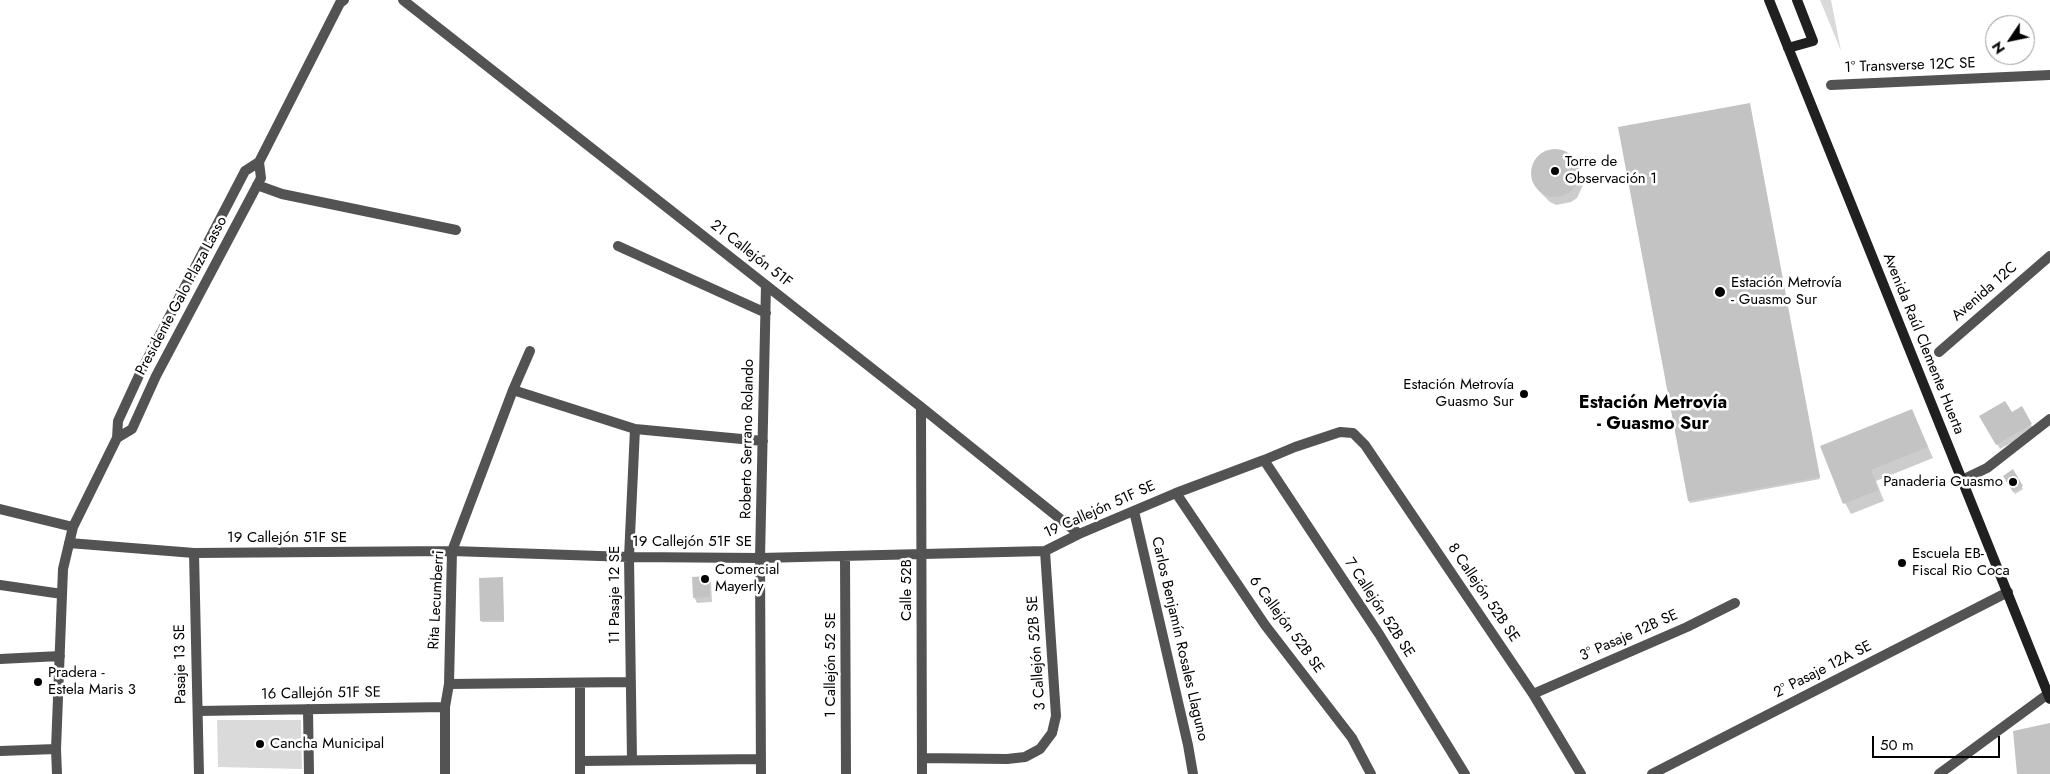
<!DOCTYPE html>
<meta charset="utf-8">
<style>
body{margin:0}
#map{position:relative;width:2050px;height:774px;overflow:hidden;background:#fff;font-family:Jost,sans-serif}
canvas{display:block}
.north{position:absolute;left:1985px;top:15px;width:50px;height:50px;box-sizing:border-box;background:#fff;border:1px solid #999;border-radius:50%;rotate:236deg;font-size:14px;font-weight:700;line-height:20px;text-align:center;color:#000}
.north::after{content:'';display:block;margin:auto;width:18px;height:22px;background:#000;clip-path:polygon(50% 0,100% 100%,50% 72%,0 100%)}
.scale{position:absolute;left:1872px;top:736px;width:128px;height:22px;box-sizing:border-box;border:2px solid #000;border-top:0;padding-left:6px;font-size:15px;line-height:18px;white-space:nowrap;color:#000;-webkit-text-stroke:4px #fff;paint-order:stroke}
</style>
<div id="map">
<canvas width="2050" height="774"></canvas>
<div class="north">N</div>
<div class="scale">50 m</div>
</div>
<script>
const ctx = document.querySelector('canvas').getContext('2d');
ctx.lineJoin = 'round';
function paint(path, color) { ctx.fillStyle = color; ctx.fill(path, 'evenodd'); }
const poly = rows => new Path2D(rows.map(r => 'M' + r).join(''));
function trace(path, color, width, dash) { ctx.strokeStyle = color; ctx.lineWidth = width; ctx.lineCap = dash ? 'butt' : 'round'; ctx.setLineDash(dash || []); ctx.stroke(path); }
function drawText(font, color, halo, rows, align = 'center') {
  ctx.font = font + ' Jost,sans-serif'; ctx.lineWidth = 5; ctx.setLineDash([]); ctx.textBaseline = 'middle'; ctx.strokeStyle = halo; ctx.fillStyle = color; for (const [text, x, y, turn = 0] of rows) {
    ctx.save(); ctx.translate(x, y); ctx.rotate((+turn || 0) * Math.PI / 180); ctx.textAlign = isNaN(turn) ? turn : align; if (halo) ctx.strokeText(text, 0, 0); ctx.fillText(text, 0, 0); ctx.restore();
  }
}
const green = poly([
 [1820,0,1831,0,1841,51],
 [217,720,301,720,302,769,218,767]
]);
const shadow = poly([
 [1749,104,1820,479,1690,503,1689,501],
 [1557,150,1564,152,1575,162,1580,170,1583,185,1577,198,1571,202,1556,205,1550,202,1539,191,1532,174,1536,159,1542,154],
 [2021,408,2034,430,2000,449,1981,416,2011,414],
 [1912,410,1933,458,1876,481,1884,501,1851,514,1845,503],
 [2012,471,2023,489,2015,494,2004,476],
 [708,577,711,582,712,602,697,603,694,597],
 [502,578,504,622,482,622,481,620]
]);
const building = poly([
 [1750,103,1820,477,1688,501,1618,127],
 '1531 173a24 24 0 1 1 48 0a24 24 0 1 1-48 0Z',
 [2005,401,2012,412,2022,406,2032,424,1996,445,1979,416],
 [1912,409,1928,447,1871,470,1879,490,1843,504,1820,446],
 [2013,469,2023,486,2013,492,2003,476],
 [709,576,710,597,693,598,692,577],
 [503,577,504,620,480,621,479,578],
 [2050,723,2050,774,2017,774,2013,731]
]);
const street = poly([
 [403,0,921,407,1079,534],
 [1831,85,2050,75],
 [257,185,282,194,456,230],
 [618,246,766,313],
 [1939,352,2050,256],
 [513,390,635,429,763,441],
 [921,407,922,774],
 [117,438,132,429,156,376,261,178,259,162],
 [1264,460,1379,634,1465,774],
 [1962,480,1987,468,2050,419],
 [1176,493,1265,625,1352,738,1371,774],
 [0,509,73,527],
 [1134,511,1188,745,1193,774],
 [69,543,194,553,452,551,629,557,760,558,1045,551,1079,534,1176,493,1264,460,1295,447,1340,432,1353,433,1365,445,1533,694,1581,774],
 [194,553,199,774],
 [845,556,846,774],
 [0,585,62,594],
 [0,659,60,656],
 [449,684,631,682],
 [1533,694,1687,627,1735,603],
 [308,709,309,774],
 [198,711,445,707],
 [0,751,56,749],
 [922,758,1007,759,1025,757,1040,749,1052,733,1056,716,1045,551],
 [632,760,629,557,635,429],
 [580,761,761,759],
 [57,774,56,749,63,569,73,527,117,438,118,421,142,369,245,171,259,162,340,3,344,0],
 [445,774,445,707,449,684,452,551,513,390,530,351],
 [580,774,580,684],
 [761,774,760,558,766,285],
 [1652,774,2008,592],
 [1939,774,2048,694]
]);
const secondary = poly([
 [1769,0,2050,699],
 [1788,48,1813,41,1797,0]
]);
const markers = [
 [1555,171,5,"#000"],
 [1720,292,6,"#000"],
 [1524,394,5,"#000"],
 [2013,482,5,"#000"],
 [1902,563,5,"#000"],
 [705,579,5,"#000"],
 [38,682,5,"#000"],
 [260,744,5,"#000"]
];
const streetNames = [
 ["1° Transverse 12C SE",1910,66,-2],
 ["21 Callejón 51F",751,254,38],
 ["Avenida 12C",1985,292,-41],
 ["Presidente Galo Plaza Lasso",182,296,-62],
 ["Avenida Raúl Clemente Huerta",1923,344,68],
 ["Roberto Serrano Rolando",748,439,-89],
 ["19 Callejón 51F SE",1100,510,-24],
 ["19 Callejón 51F SE",287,538],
 ["19 Callejón 51F SE",692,542],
 ["Calle 52B",907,590,-90],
 ["8 Callejón 52B SE",1483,593,56],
 ["11 Pasaje 12 SE",615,595,-90],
 ["Rita Lecumberri",437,600,-87],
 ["7 Callejón 52B SE",1379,608,57],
 ["6 Callejón 52B SE",1286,625,54],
 ["3° Pasaje 12B SE",1629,636,-24],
 ["Carlos Benjamín Rosales Llaguno",1179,639,77],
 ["3 Callejón 52B SE",1037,653,-94],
 ["Pasaje 13 SE",181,664,-91],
 ["1 Callejón 52 SE",831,665,-90],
 ["2° Pasaje 12A SE",1823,670,-27],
 ["16 Callejón 51F SE",321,694,-1]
];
const poiNames = [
 ["Torre de",1565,162],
 ["Observación 1",1565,179],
 ["Estación Metrovía",1731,283],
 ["- Guasmo Sur",1731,300],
 ["Estación Metrovía",1514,385,"right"],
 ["Guasmo Sur",1514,402,"right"],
 ["Panaderia Guasmo",2003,482,"right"],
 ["Escuela EB-",1912,554],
 ["Fiscal Rio Coca",1912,571],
 ["Comercial",715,570],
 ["Mayerly",715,587],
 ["Pradera -",48,673],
 ["Estela Maris 3",48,690],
 ["Cancha Municipal",270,744]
];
const quarterNames = [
 ["Estación Metrovía",1653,404],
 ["- Guasmo Sur",1653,425]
];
paint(green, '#dadada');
paint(shadow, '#0003');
paint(building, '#c3c3c3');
trace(street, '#535353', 10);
trace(secondary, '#202020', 10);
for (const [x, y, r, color] of markers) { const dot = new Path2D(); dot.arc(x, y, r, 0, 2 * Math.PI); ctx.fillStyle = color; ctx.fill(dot); trace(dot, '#fff', 2); }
drawText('15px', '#000', '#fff', streetNames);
drawText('15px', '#000', '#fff', poiNames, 'left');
drawText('bold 18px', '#000', '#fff', quarterNames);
</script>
